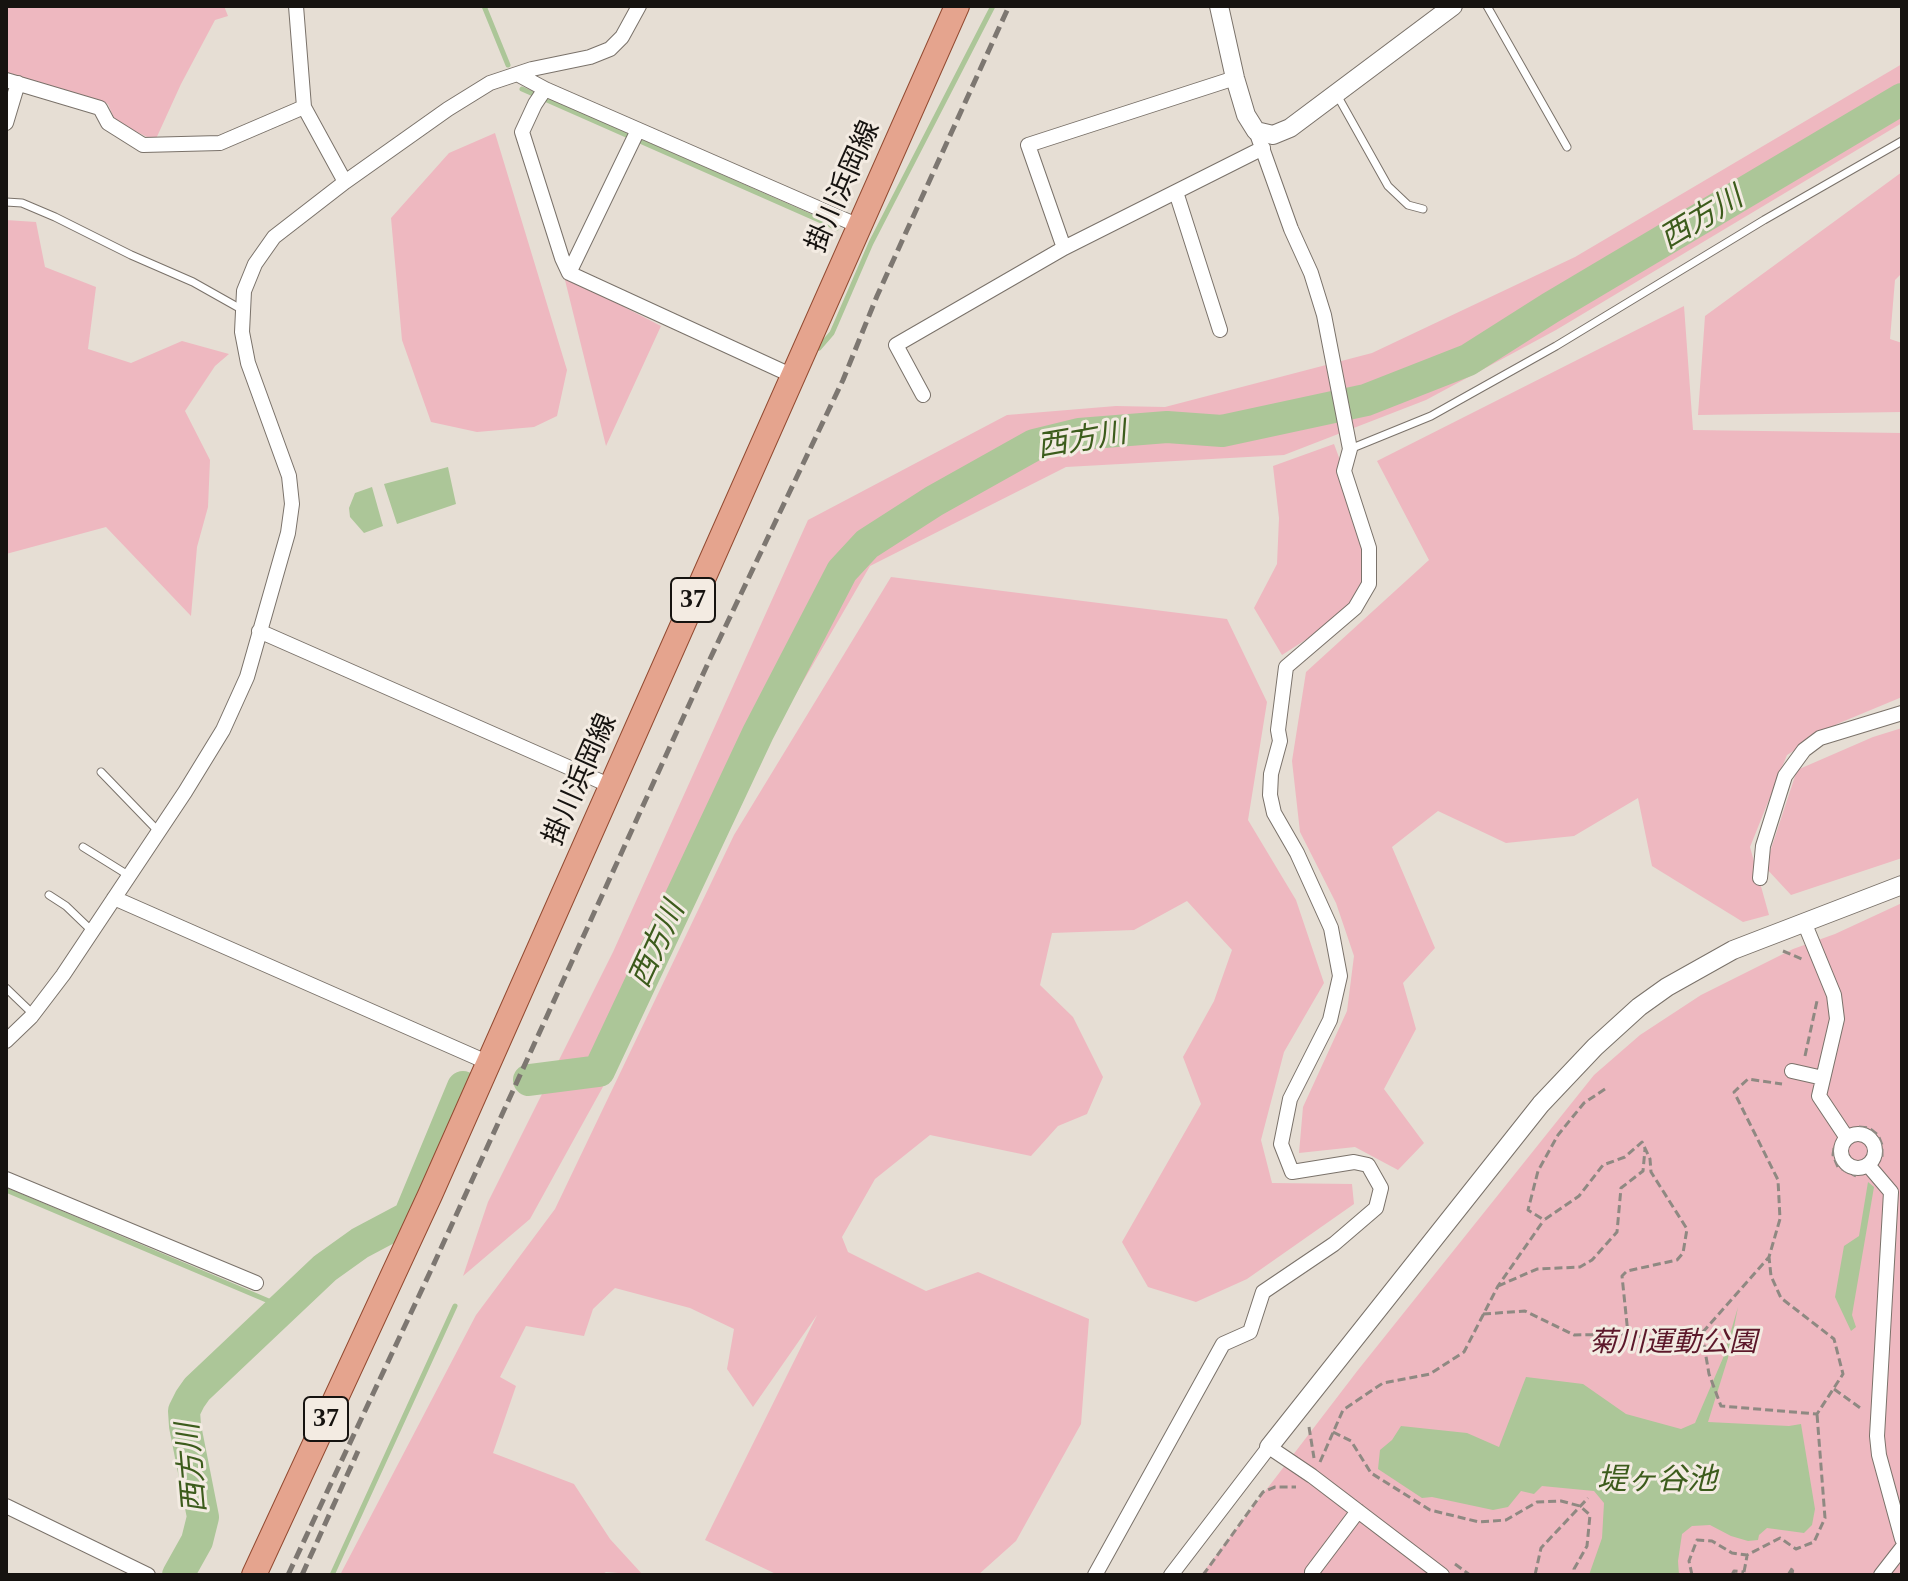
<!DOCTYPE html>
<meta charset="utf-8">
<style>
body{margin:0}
#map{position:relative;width:1908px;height:1581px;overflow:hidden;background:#e6ded4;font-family:"Times New Roman",serif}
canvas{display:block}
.frame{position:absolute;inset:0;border:8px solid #161310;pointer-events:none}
</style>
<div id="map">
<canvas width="1908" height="1581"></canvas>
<div class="frame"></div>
</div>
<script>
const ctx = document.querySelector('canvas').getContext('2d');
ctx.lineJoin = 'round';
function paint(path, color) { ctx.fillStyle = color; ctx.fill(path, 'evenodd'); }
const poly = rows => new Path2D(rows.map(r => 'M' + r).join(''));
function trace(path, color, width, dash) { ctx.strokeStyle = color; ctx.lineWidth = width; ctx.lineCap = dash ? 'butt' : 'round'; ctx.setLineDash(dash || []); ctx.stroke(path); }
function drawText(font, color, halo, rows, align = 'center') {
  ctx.font = font + ' "Times New Roman","Noto Sans JP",serif'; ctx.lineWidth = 6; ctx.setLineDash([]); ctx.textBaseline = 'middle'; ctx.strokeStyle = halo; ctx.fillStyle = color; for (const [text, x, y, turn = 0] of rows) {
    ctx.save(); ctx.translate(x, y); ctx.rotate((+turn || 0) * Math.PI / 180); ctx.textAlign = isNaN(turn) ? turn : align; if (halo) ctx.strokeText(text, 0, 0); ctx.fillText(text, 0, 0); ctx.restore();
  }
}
const green = poly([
 [6,6,224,6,228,16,215,20,181,84,155,141,115,121,108,104,6,72],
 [1902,64,1902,123,1556,330,1426,400,1284,455,1066,467,870,566,696,866,610,1074,530,1219,463,1276,488,1202,613,952,808,520,1007,415,1116,406,1165,407,1372,353,1575,257],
 [495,133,567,370,557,416,534,427,477,432,431,422,402,340,391,218,449,153],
 [1902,172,1902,273,1895,280,1890,339,1902,343,1902,412,1698,415,1705,316],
 [6,220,36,222,45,267,96,287,88,349,131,363,182,341,229,354,215,366,185,411,210,460,208,507,197,547,191,616,106,527,6,554],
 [564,276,661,326,606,446],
 [1684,306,1693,430,1902,433,1902,697,1837,724,1787,755,1750,847,1769,915,1743,922,1652,866,1638,798,1574,836,1506,843,1438,811,1392,847,1435,948,1403,983,1416,1029,1384,1089,1424,1143,1398,1170,1355,1147,1299,1153,1303,1107,1347,1011,1354,956,1336,903,1300,832,1292,761,1306,672,1429,560,1377,461],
 [1334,444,1344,471,1369,572,1355,608,1282,655,1254,608,1277,564,1279,518,1273,466],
 [891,577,1227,619,1267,702,1248,820,1296,900,1324,983,1284,1052,1261,1140,1272,1183,1352,1184,1354,1204,1247,1279,1196,1302,1148,1287,1122,1242,1201,1104,1183,1057,1214,1001,1232,950,1187,901,1134,930,1052,933,1040,985,1073,1017,1103,1077,1087,1114,1058,1126,1031,1156,930,1135,875,1179,842,1237,848,1252,926,1291,978,1272,1089,1319,1081,1424,1016,1541,978,1575,778,1575,705,1540,817,1315,753,1407,727,1369,734,1329,690,1308,615,1288,593,1309,584,1336,526,1326,500,1377,516,1386,493,1453,574,1484,610,1539,643,1575,606,1572,601,1575,340,1575,476,1315,555,1209,734,835],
 [1902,728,1902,858,1791,895,1765,867,1797,770,1873,737],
 [1902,903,1902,1575,1201,1575,1358,1370,1594,1075,1640,1035,1701,995,1793,949,1835,934]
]);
const water = poly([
 [448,467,456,504,397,524,384,484],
 [372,487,383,526,364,533,350,517,349,508,355,493],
 [1868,1182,1874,1187,1852,1315,1856,1327,1851,1331,1835,1297,1844,1246,1859,1236],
 [1738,1307,1728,1358,1708,1422,1789,1426,1801,1424,1815,1509,1812,1525,1804,1533,1767,1528,1759,1535,1758,1540,1748,1541,1731,1536,1710,1525,1692,1526,1682,1534,1678,1561,1679,1575,1589,1575,1602,1538,1604,1503,1594,1491,1542,1486,1534,1494,1521,1491,1508,1507,1493,1510,1432,1497,1422,1498,1378,1469,1380,1450,1392,1440,1401,1426,1467,1433,1499,1447,1526,1377,1583,1384,1626,1414,1681,1429,1695,1423,1723,1358]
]);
const stream = poly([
 [484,6,508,65],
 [522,89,837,228],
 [819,348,832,333,871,243,993,6],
 [6,1190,283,1307],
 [332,1575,455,1306]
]);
const river = poly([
 [529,1080,599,1071,758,733,842,571,867,544,934,501,1034,445,1079,434,1167,427,1222,431,1366,400,1468,360,1550,308,1902,99],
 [178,1575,197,1541,203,1517,185,1426,184,1411,190,1399,197,1389,325,1268,360,1243,409,1217,463,1087]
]);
const path = poly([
 [1783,951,1802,959],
 [1805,1056,1817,1001],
 [1605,1089,1584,1103,1558,1135,1538,1171,1528,1210,1544,1220,1579,1196,1603,1165,1625,1157,1642,1142,1650,1159,1651,1172,1687,1229,1683,1253,1677,1260,1627,1271,1622,1276,1628,1334],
 [1859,1127,1869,1128,1878,1135,1882,1145,1882,1157],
 [1834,1148,1833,1155,1838,1167,1856,1176],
 [1498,1286,1537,1269,1580,1267,1592,1260,1617,1232,1621,1188,1643,1171,1645,1149],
 [1483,1314,1525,1311,1574,1335,1628,1334,1674,1343,1702,1333,1769,1257,1780,1219,1778,1180,1734,1092,1748,1079,1782,1084],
 [1702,1333,1709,1374,1721,1406,1817,1414,1843,1374,1834,1339,1781,1298,1771,1276,1769,1257],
 [1834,1389,1863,1410],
 [1309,1427,1314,1458],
 [1333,1432,1351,1441,1371,1473,1430,1510,1479,1522,1506,1520,1537,1502,1561,1501,1580,1506,1590,1515,1587,1546,1574,1569,1575,1575],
 [1320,1462,1343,1410,1383,1383,1430,1374,1464,1352,1498,1286,1544,1220],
 [1455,1564,1470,1575],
 [1744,1572,1747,1556],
 [1203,1575,1263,1492,1275,1487,1296,1487],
 [1535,1575,1541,1548,1588,1498],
 [1692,1575,1689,1561,1697,1540,1712,1541,1732,1553,1747,1555,1780,1538,1796,1549,1814,1542,1825,1518,1817,1414],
 [1732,1575,1734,1571,1744,1572],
 [1788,1575,1793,1567,1792,1575]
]);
const service = poly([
 [1487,6,1567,147],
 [1337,95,1388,186,1408,205,1423,209],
 [6,202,22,203,55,217,131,255,193,282,241,309],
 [1350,449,1431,416,1556,346,1764,220,1902,141],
 [101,772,158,831],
 [83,847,128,875],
 [49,895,66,906,92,931],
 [6,988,33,1014]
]);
const minor = poly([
 [296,6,304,107,345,182],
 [519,75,545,89,859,226],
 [6,80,100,108,108,123,143,145,220,143,304,107],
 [545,89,535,104,522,132,562,258,569,273],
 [6,123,18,83],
 [638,130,569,273,793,376],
 [1176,192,1220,330],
 [1064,248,1028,145,1235,78],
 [923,395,896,345,1064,248,1263,148],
 [259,631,611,786],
 [1760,878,1763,846,1785,776,1804,750,1820,738,1902,713],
 [114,898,489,1063],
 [1804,922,1834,995,1837,1019,1819,1096,1847,1138],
 [6,1041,31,1017,63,975,185,792,223,730,247,677,288,533,292,504,289,476,248,363,242,332,244,291,255,264,274,237,345,182,448,109,490,83,532,69,590,57,610,49,622,37,639,6],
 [1792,1071,1823,1078],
 '1841 1151a17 17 0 1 1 34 0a17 17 0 1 1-34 0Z',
 [1868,1165,1891,1192,1877,1436,1879,1455,1902,1539],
 [6,1179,256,1283],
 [6,1506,148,1575],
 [1312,1572,1358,1511],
 [1095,1575,1223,1344,1250,1332,1263,1292,1334,1244,1376,1208,1381,1188,1368,1165,1354,1162,1292,1172,1281,1144,1290,1099,1330,1020,1340,976,1331,928,1297,853,1274,813,1270,795,1271,774,1280,741,1278,730,1286,667,1355,608,1369,584,1369,548,1344,471,1350,449,1324,315,1311,273,1291,229,1256,131],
 [1171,1575,1269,1447,1312,1476,1442,1575],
 [1881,1575,1902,1548]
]);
const tertiary = poly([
 [1219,6,1235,78,1246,115,1256,131,1273,135,1290,128,1453,6],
 [1269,1447,1541,1104,1595,1047,1639,1007,1667,987,1733,950,1902,885]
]);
const primary = poly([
 [254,1575,430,1195,957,6]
]);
const rail = poly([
 [288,1575,432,1268,709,661,843,380,877,296,1009,6],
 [302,1575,358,1451]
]);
const shields = [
 [693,600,44],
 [326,1419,44]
];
const shieldNames = [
 ["37",693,600],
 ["37",326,1419]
];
const streetNames = [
 ["掛川浜岡線",844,187,-66],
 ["掛川浜岡線",581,780,-66]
];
const parkNames = [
 ["菊川運動公園",1673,1344]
];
const waterNames = [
 ["西方川",1702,219,-31],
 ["西方川",1082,441,-10],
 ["西方川",658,945,-65],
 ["西方川",193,1468,-95],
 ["堤ヶ谷池",1657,1481]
];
paint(green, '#eeb8c0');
paint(water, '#acc698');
trace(stream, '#acc698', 5);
trace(river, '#acc698', 32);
trace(service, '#7a726a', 9);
trace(minor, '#7a726a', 16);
trace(tertiary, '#7a726a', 20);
trace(primary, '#924a31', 26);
trace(path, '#8f8982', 3, [8, 4]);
trace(service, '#fff', 7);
trace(minor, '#fff', 14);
trace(tertiary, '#fff', 18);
trace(primary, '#e5a48e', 24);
trace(rail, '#7d7771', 5, [12, 6]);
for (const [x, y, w] of shields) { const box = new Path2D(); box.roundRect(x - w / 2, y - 22, w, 44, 6); ctx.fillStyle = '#f3ebe2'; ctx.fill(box); trace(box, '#161310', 2); }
drawText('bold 26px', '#161310', null, shieldNames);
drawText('28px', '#161310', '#f3ebe2', streetNames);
drawText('italic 28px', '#5c182a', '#f3ebe2', parkNames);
drawText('italic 30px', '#3c5c1c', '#f3ebe2', waterNames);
</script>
